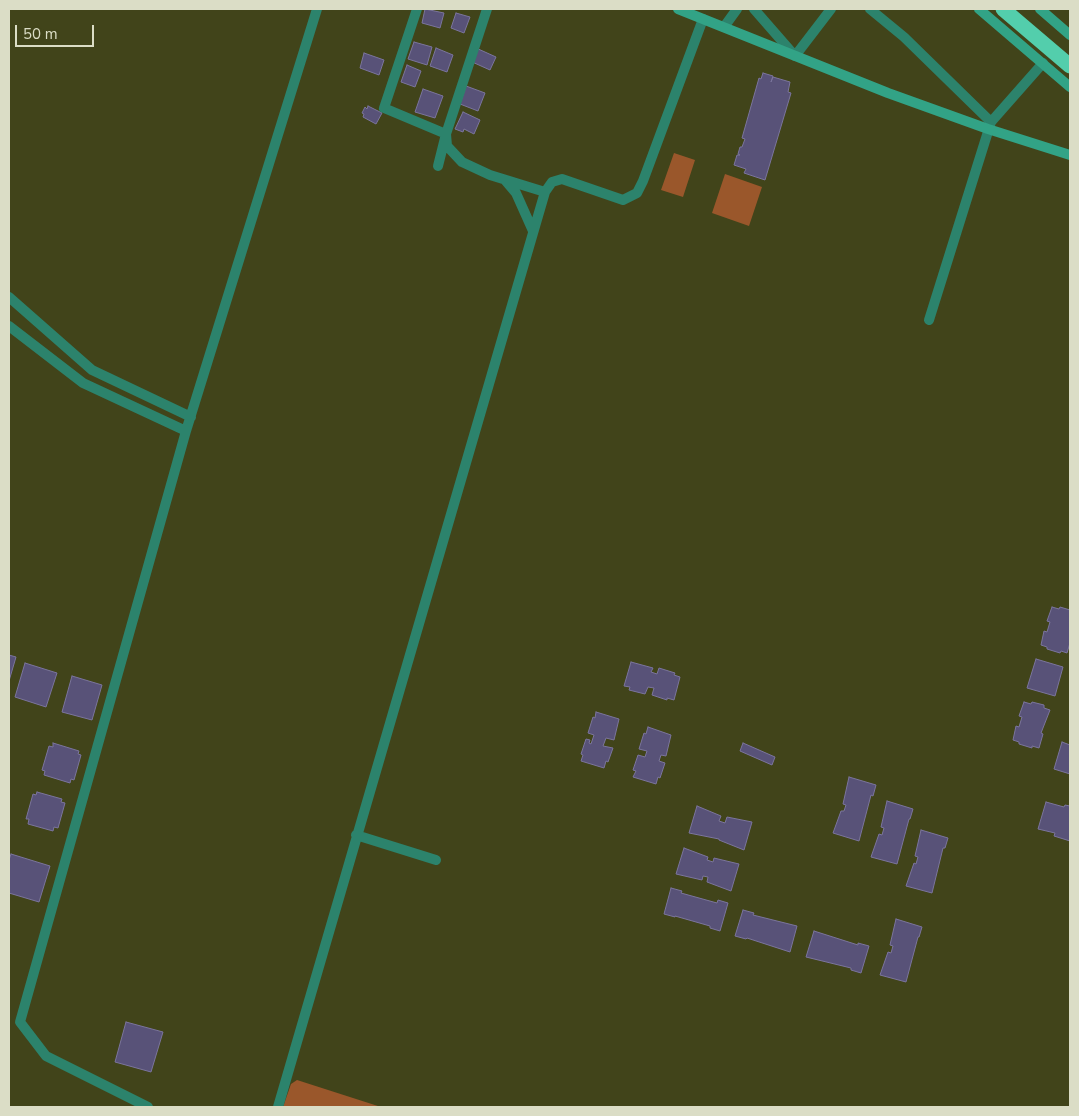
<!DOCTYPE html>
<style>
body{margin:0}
#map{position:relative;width:1079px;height:1116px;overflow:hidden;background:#41441a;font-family:"Nunito Sans",sans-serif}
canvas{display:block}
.frame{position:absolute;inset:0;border:10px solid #dbddc6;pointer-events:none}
.scale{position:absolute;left:15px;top:25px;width:79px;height:22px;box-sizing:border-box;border:2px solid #dbddc6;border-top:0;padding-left:6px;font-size:15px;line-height:18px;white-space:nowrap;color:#dbddc6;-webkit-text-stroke:4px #41441a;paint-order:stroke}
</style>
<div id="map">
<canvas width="1079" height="1116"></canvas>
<div class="frame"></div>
<div class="scale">50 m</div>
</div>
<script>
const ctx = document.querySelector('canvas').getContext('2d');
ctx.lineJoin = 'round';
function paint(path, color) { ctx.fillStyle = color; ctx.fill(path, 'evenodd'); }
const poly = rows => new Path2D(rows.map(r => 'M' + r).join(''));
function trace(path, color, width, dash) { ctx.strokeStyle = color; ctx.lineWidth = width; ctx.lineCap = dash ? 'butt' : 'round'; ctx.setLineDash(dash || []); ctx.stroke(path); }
const green = poly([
 [674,153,695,160,683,197,661,190],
 [725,174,762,187,749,226,712,213],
 [297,1080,381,1107,283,1107,291,1084]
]);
const building = poly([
 [425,9,444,13,440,28,422,23,425,9],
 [456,13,470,17,464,33,451,28,456,13],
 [414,42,432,47,427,65,408,59,414,42],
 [436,48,453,55,447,72,430,66,436,48],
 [476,48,496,57,490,70,470,61,476,48],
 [364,53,384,60,379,75,360,68,364,53],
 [407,65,421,71,415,87,401,82,407,65],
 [763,73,773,76,771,82,773,77,790,82,788,92,791,93,765,180,744,173,746,169,734,165,737,155,740,155,738,154,740,147,742,147,745,139,742,138,759,78,761,79,763,73],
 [466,86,485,93,478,111,460,104,466,86],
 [423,89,443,96,435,118,415,112,423,89],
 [368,106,382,113,376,124,363,117,364,114,362,113,365,107,367,109,368,106],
 [463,112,480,120,474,134,464,129,463,132,455,129,463,112],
 [1052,607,1059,609,1060,607,1070,610,1070,643,1067,653,1061,651,1060,653,1047,649,1047,647,1041,645,1044,631,1047,632,1050,622,1047,621,1052,607],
 [9,655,16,657,9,681,9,655],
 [1036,659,1063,667,1055,696,1027,688,1036,659],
 [631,662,653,668,651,672,657,674,659,668,675,673,674,675,680,677,674,700,667,698,667,700,652,695,654,688,648,687,645,694,629,690,630,687,624,686,631,662],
 [25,663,57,673,46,707,15,697,25,663],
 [72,676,102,685,92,720,62,712,72,676],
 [1024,702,1031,704,1032,702,1044,705,1044,708,1050,710,1041,733,1043,734,1039,748,1032,746,1032,748,1019,744,1019,742,1013,740,1016,726,1019,727,1022,717,1019,716,1024,702],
 [596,712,619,719,614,740,606,738,603,746,613,748,608,762,606,761,604,768,581,761,583,755,581,754,586,739,590,740,589,743,591,744,594,735,588,733,593,717,595,718,596,712],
 [648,727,671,735,666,756,661,755,659,761,665,763,660,778,658,777,656,784,633,777,636,771,633,770,638,755,645,757,647,751,639,749,644,733,646,734,648,727],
 [1062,742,1070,745,1070,774,1054,769,1062,742],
 [53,743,79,751,78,754,81,755,74,780,71,779,70,783,44,775,45,771,42,770,49,746,53,747,53,743],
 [743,743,775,757,772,765,740,751,743,743],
 [849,777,876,785,873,796,871,795,859,841,833,833,841,811,844,811,846,805,843,804,849,777],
 [37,792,62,799,61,802,65,803,58,828,54,827,53,831,28,824,29,819,26,819,33,794,36,795,37,792],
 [887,801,913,809,910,819,909,819,897,864,871,857,879,834,882,835,884,828,881,827,887,801],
 [1046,802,1064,807,1065,805,1070,806,1070,841,1054,836,1055,833,1038,829,1046,802],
 [697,806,721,816,719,821,725,823,727,817,752,822,744,850,719,840,719,839,689,833,697,806],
 [921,830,948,838,945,848,943,848,932,893,906,886,914,863,916,864,918,857,915,856,921,830],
 [684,848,708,857,707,860,713,862,714,858,739,864,731,891,707,882,708,877,703,876,702,880,676,874,684,848],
 [11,854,50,866,39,902,9,893,9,860,11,854],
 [671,888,682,891,681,893,717,903,718,900,728,903,720,931,710,928,710,926,675,916,675,917,664,914,671,888],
 [743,910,754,913,753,915,797,926,790,952,747,938,746,939,735,936,743,910],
 [896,919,922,927,919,937,918,937,906,982,880,975,888,952,891,953,893,946,890,945,896,919],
 [814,931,858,945,858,943,869,946,861,973,851,970,851,968,806,957,814,931],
 [126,1022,163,1032,151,1072,115,1062,126,1022]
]);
const street = poly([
 [417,9,384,108,446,134,447,146,462,162,490,175,545,192],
 [754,9,795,56,831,9],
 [870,9,904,37,991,122,929,320],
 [724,27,737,9],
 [991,122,1043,63],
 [438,166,446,134,487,9],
 [505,180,516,193,533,231],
 [9,297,92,370,191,417],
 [9,326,83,383,186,431],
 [356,835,436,860],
 [148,1107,46,1056,20,1022,186,431,317,9],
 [278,1107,545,192,552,182,562,179,623,200,637,193,643,181,703,19]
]);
const secondary = poly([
 [678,9,888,93,988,129,1070,155],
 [979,9,1070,87],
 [1040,9,1070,35]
]);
const highway = poly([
 [1003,9,1070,66]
]);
paint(green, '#9a572b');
paint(building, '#585278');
trace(building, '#7b759d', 1);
trace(street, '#2c836c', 10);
trace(secondary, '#32a386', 10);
trace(highway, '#53ceac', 15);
</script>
